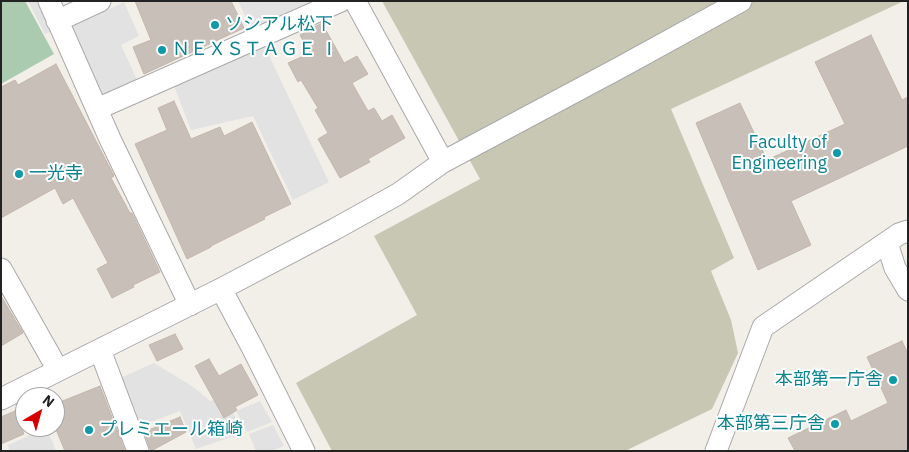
<!DOCTYPE html>
<meta charset="utf-8">
<style>
body{margin:0}
#map{position:relative;width:909px;height:452px;overflow:hidden;background:#f2efe9;font-family:"IBM Plex Sans",sans-serif}
canvas{display:block}
.frame{position:absolute;inset:0;border:2px solid #222;pointer-events:none}
.north{position:absolute;left:15px;top:387px;width:50px;height:50px;box-sizing:border-box;background:#fff;border:1px solid #a7a7a7;border-radius:50%;rotate:38deg;font-size:14px;font-weight:700;line-height:20px;text-align:center;color:#222}
.north::after{content:'';display:block;margin:auto;width:18px;height:22px;background:#d40000;clip-path:polygon(50% 0,100% 100%,50% 72%,0 100%)}
</style>
<div id="map">
<canvas width="909" height="452"></canvas>
<div class="frame"></div>
<div class="north">N</div>
</div>
<script>
const ctx = document.querySelector('canvas').getContext('2d');
ctx.lineJoin = 'round';
function paint(path, color) { ctx.fillStyle = color; ctx.fill(path, 'evenodd'); }
const poly = rows => new Path2D(rows.map(r => 'M' + r).join(''));
function trace(path, color, width, dash) { ctx.strokeStyle = color; ctx.lineWidth = width; ctx.lineCap = dash ? 'butt' : 'round'; ctx.setLineDash(dash || []); ctx.stroke(path); }
function drawText(font, color, halo, rows, align = 'center') {
  ctx.font = font + ' "IBM Plex Sans","Noto Sans JP",sans-serif'; ctx.lineWidth = 4; ctx.setLineDash([]); ctx.textBaseline = 'middle'; ctx.strokeStyle = halo; ctx.fillStyle = color; for (const [text, x, y, turn = 0] of rows) {
    ctx.save(); ctx.translate(x, y); ctx.rotate((+turn || 0) * Math.PI / 180); ctx.textAlign = isNaN(turn) ? turn : align; if (halo) ctx.strokeText(text, 0, 0); ctx.fillText(text, 0, 0); ctx.restore();
  }
}
const construction = poly([
 [382,1,904,1,671,109,734,258,711,271,731,320,738,353,712,409,625,451,332,451,296,383,417,315,374,236,480,179]
]);
const cemetery = poly([
 [1,1,25,1,54,54,1,84]
]);
const parking = poly([
 [28,1,37,1,50,32,45,34],
 [238,1,326,1,254,33],
 [124,2,139,36,121,45,137,80,102,96,70,28],
 [264,45,329,182,293,200,253,116,191,130,173,83],
 [154,363,195,388,210,401,222,398,232,411,243,433,196,449,180,411,138,427,118,379],
 [260,401,272,422,247,432,236,411],
 [273,425,284,446,272,451,256,451,249,434],
 [47,428,56,451,10,451,8,445]
]);
const building = poly([
 [135,1,231,1,244,28,144,74,133,47,151,40,135,1],
 [322,23,344,63,357,56,368,74,352,83,368,111,374,108,382,121,392,115,405,138,368,159,370,162,340,178,318,139,328,133,315,110,318,108,301,80,298,82,288,63,310,53,300,35,322,23],
 [871,35,902,100,908,97,908,146,791,201,811,245,758,270,696,123,740,103,767,160,845,124,815,62,871,35],
 [56,64,110,168,114,176,111,178,130,213,132,213,160,272,133,285,134,287,112,298,97,269,108,263,73,198,63,204,55,188,1,218,1,87,15,80,18,85,56,64],
 [174,101,191,139,220,127,224,136,252,122,291,204,264,217,265,219,211,246,211,247,187,259,135,144,167,130,158,108,174,101],
 [1,296,23,333,1,346,1,296],
 [175,334,183,349,157,361,149,345,175,334],
 [902,341,908,354,908,451,795,451,788,438,846,410,851,421,888,403,867,357,902,341],
 [209,359,219,376,241,364,258,395,235,407,237,410,224,418,195,366,209,359],
 [100,386,125,451,65,451,55,427,55,404,100,386],
 [15,411,24,434,1,444,1,417,15,411],
 [180,417,186,432,151,451,144,432,180,417]
]);
const minor = poly([
 [49,1,110,139,190,305],
 [355,1,443,162],
 [57,21,100,1],
 [97,109,341,1],
 [887,243,895,268,908,290],
 [1,269,58,370],
 [221,289,253,349,304,451],
 [100,350,138,451],
 [1,399,221,289,335,229,398,194,443,162,621,67,741,1],
 [716,451,763,327,899,234,908,231]
]);
const markers = [
 [215,25,5,"#0f9aa8"],
 [162,50,5,"#0f9aa8"],
 [837,153,5,"#0f9aa8"],
 [19,174,5,"#0f9aa8"],
 [893,380,5,"#0f9aa8"],
 [835,424,5,"#0f9aa8"],
 [89,430,5,"#0f9aa8"]
];
const cultureNames = [
 ["ソシアル松下",225,25],
 ["ＮＥＸＳＴＡＧＥ Ⅰ",172,50],
 ["Faculty of",827,143,"right"],
 ["Engineering",827,164,"right"],
 ["一光寺",29,174],
 ["本部第一庁舎",883,380,"right"],
 ["本部第三庁舎",825,424,"right"],
 ["プレミエール箱崎",99,430]
];
paint(construction, '#c7c7b4');
paint(cemetery, '#aacbaf');
paint(parking, '#e2e2e2');
paint(building, '#c7bfb8');
trace(building, '#c4b6ab', 1);
trace(minor, '#a9a9a9', 23);
trace(minor, '#fff', 21);
for (const [x, y, r, color] of markers) { const dot = new Path2D(); dot.arc(x, y, r, 0, 2 * Math.PI); ctx.fillStyle = color; ctx.fill(dot); trace(dot, '#fff', 2); }
drawText('18px', '#0d838f', '#fff', cultureNames, 'left');
</script>
